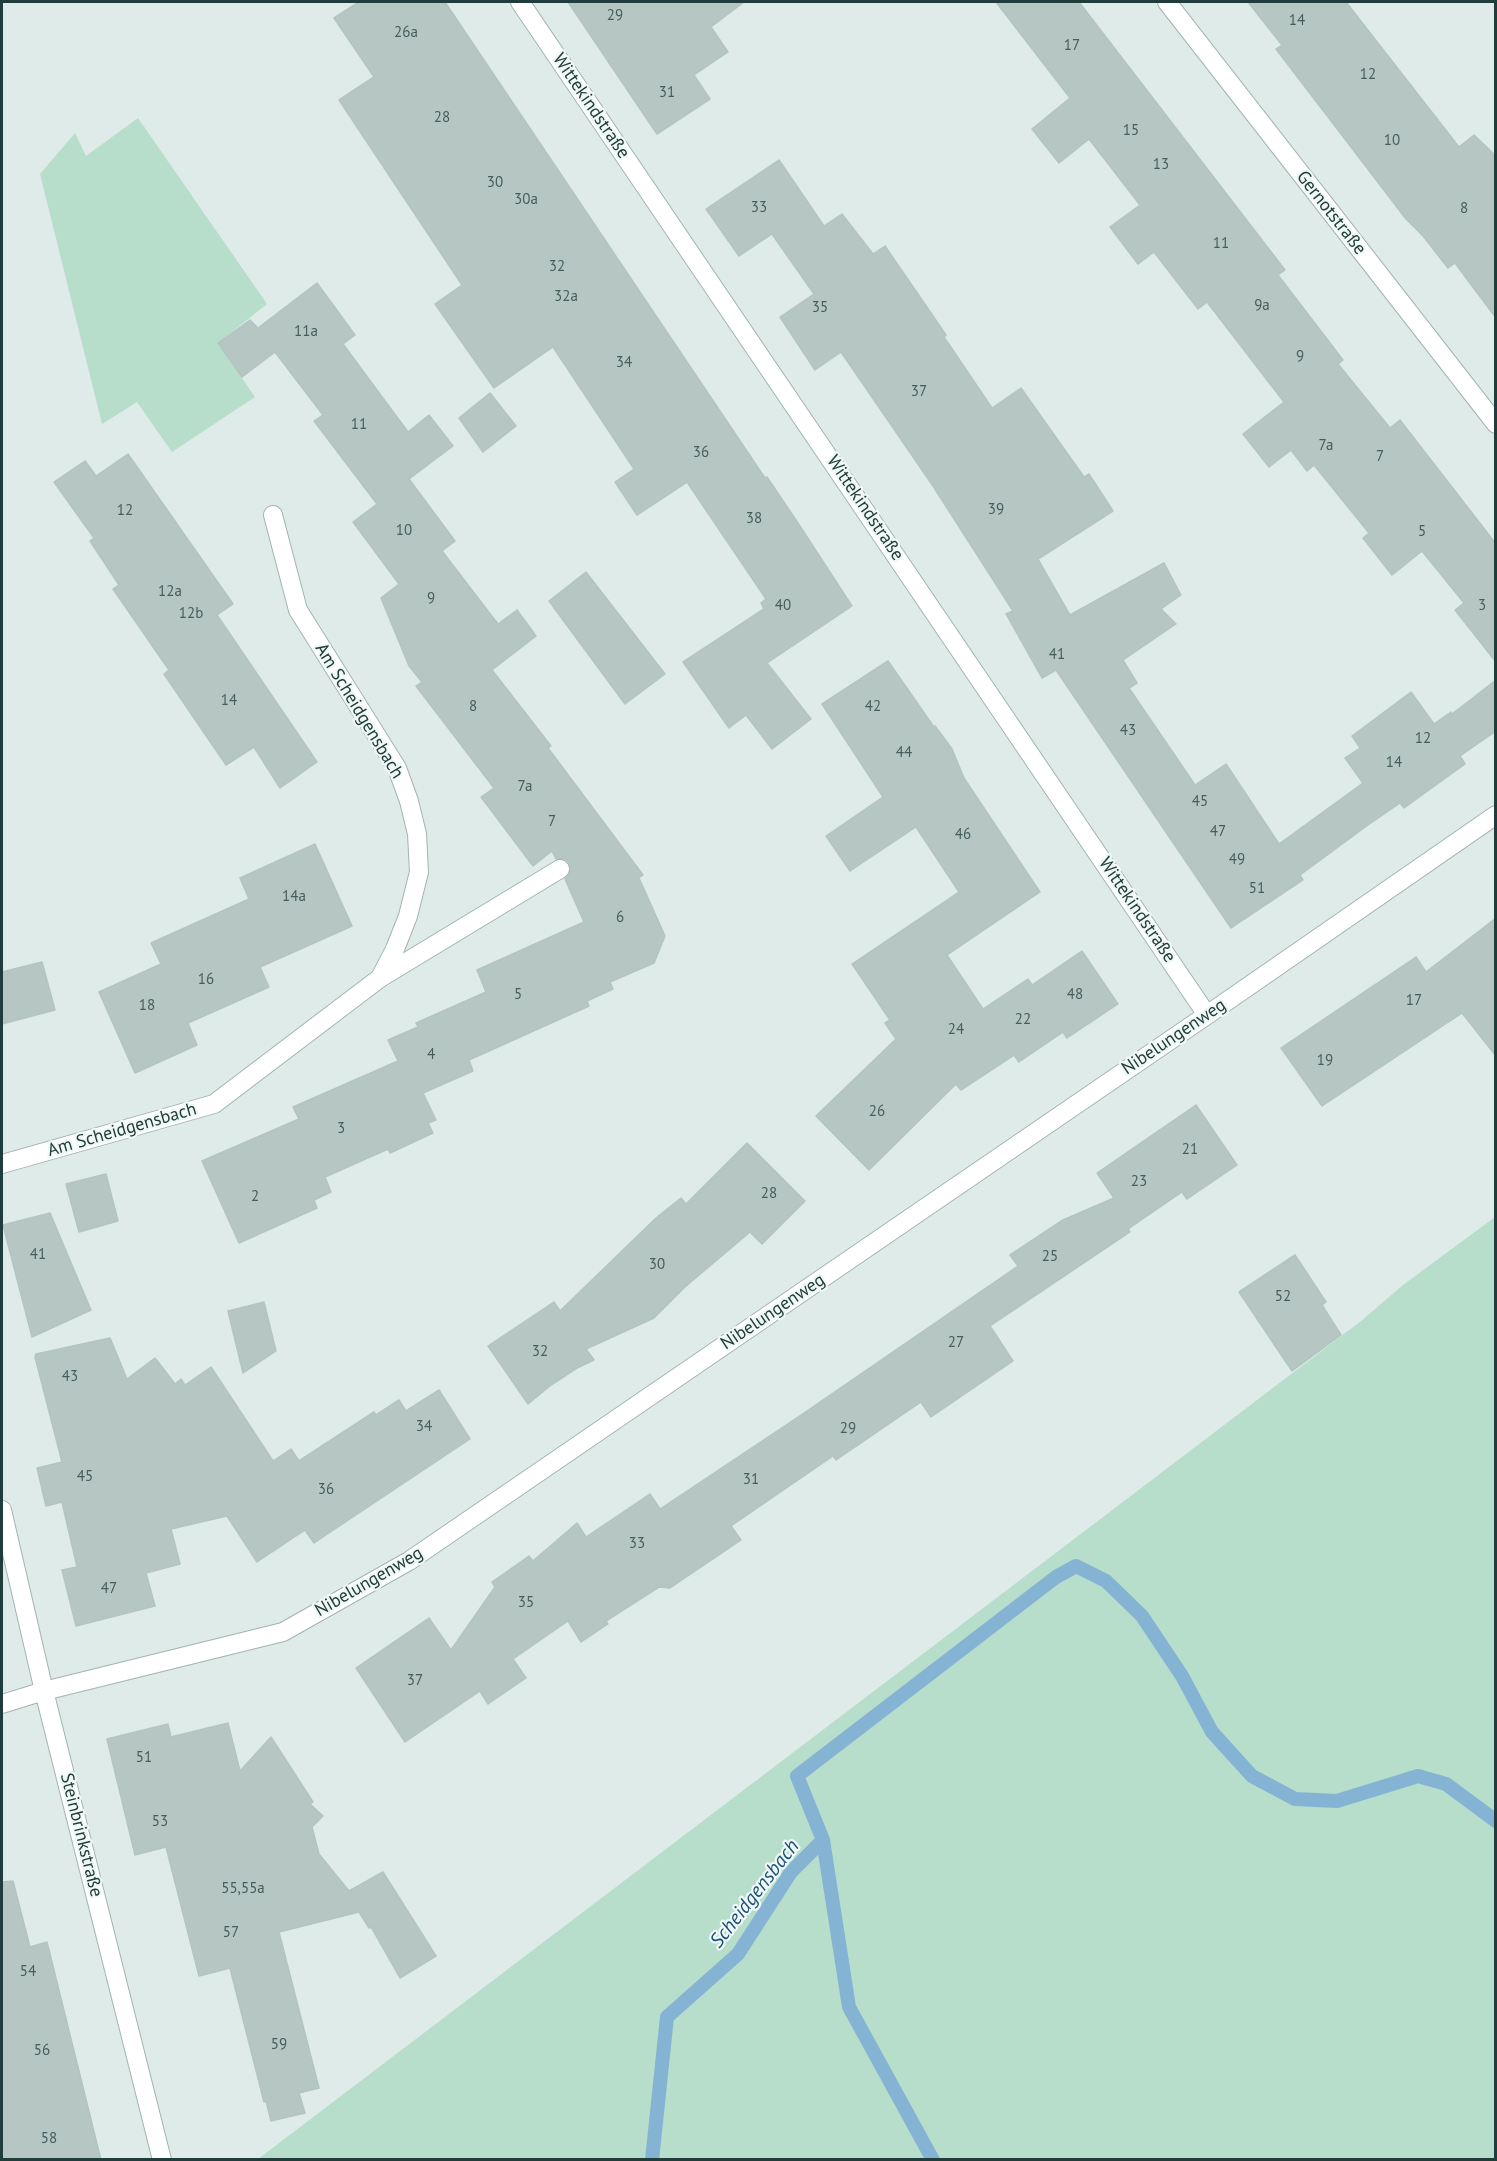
<!DOCTYPE html>
<meta charset="utf-8">
<style>
body{margin:0}
#map{position:relative;width:1497px;height:2161px;overflow:hidden;background:#dfebe9;font-family:"PT Sans",sans-serif}
canvas{display:block}
.frame{position:absolute;inset:0;border:3px solid #203c3b;pointer-events:none}
</style>
<div id="map">
<canvas width="1497" height="2161"></canvas>
<div class="frame"></div>
</div>
<script>
const ctx = document.querySelector('canvas').getContext('2d');
ctx.lineJoin = 'round';
function paint(path, color) { ctx.fillStyle = color; ctx.fill(path, 'evenodd'); }
const poly = rows => new Path2D(rows.map(r => 'M' + r).join(''));
function trace(path, color, width, dash) { ctx.strokeStyle = color; ctx.lineWidth = width; ctx.lineCap = dash ? 'butt' : 'round'; ctx.setLineDash(dash || []); ctx.stroke(path); }
function drawText(font, color, halo, rows, align = 'center') {
  ctx.font = font + ' "PT Sans",sans-serif'; ctx.lineWidth = 4.5; ctx.setLineDash([]); ctx.textBaseline = 'middle'; ctx.strokeStyle = halo; ctx.fillStyle = color; for (const [text, x, y, turn = 0] of rows) {
    ctx.save(); ctx.translate(x, y); ctx.rotate((+turn || 0) * Math.PI / 180); ctx.textAlign = isNaN(turn) ? turn : align; if (halo) ctx.strokeText(text, 0, 0); ctx.fillText(text, 0, 0); ctx.restore();
  }
}
const green = poly([
 [138,118,267,304,218,343,255,397,172,452,137,402,102,424,40,174,75,133,86,156],
 [1495,1217,1495,2159,258,2159,1361,1321,1403,1285]
]);
const stream = poly([
 [823,1840,849,2007,933,2160],
 [652,2160,667,2017,738,1954,791,1872,823,1840,797,1776,1056,1577,1076,1566,1106,1581,1142,1616,1182,1676,1212,1732,1252,1776,1295,1799,1337,1801,1418,1776,1446,1784,1496,1821]
]);
const building = poly([
 [359,2,445,2,765,478,767,477,798,523,852,606,767,663,811,719,772,749,746,715,729,728,683,662,764,609,761,603,766,599,687,482,637,515,615,482,634,469,553,347,494,388,435,304,462,285,339,100,374,77,334,18,359,2],
 [568,2,744,2,711,27,728,52,694,75,710,99,657,134,568,2],
 [996,2,1079,2,1285,270,1278,275,1343,360,1338,364,1390,428,1400,420,1496,544,1496,662,1455,610,1464,603,1422,551,1392,575,1363,538,1369,533,1314,465,1307,471,1291,450,1269,467,1243,434,1284,402,1207,302,1198,309,1154,252,1138,264,1110,227,1140,205,1089,139,1059,163,1032,129,1070,98,996,2],
 [1248,2,1346,2,1459,147,1474,135,1496,156,1496,318,1455,263,1448,268,1423,236,1406,219,1276,49,1282,45,1248,2],
 [779,160,824,226,842,214,873,254,885,246,946,335,944,337,992,408,1021,388,1084,477,1089,474,1113,511,1038,559,1070,615,1164,563,1181,595,1161,609,1176,624,1123,660,1137,683,1129,688,1195,785,1226,764,1279,844,1363,783,1345,758,1360,748,1352,736,1411,692,1434,724,1451,712,1452,714,1496,680,1496,731,1460,756,1465,764,1404,808,1400,803,1368,825,1300,875,1303,880,1231,928,1056,670,1042,678,1006,614,1013,611,933,486,841,352,815,370,780,317,814,294,772,234,739,256,706,209,779,160],
 [317,283,355,335,343,344,408,432,429,415,453,446,409,479,455,541,442,551,498,624,517,610,536,636,492,670,551,746,548,748,643,875,639,878,665,936,654,963,610,982,613,989,587,1001,589,1006,469,1060,473,1071,423,1093,436,1120,428,1123,433,1133,390,1153,388,1149,325,1177,331,1192,314,1200,317,1208,239,1243,202,1161,299,1119,293,1107,398,1061,388,1040,418,1027,416,1023,486,992,477,970,584,922,565,879,570,874,569,863,565,859,556,859,552,851,533,866,481,797,494,788,416,686,422,682,409,666,381,598,399,584,353,522,377,504,314,421,323,415,275,352,242,377,218,343,250,320,258,328,317,283],
 [490,393,516,426,483,452,459,418,490,393],
 [128,454,233,604,217,615,317,762,280,788,254,747,226,765,164,674,169,670,113,589,119,585,90,541,94,538,54,482,85,461,96,476,128,454],
 [586,572,665,674,625,704,549,601,586,572],
 [888,661,934,727,935,726,952,749,964,778,1040,892,947,955,983,1009,1028,979,1032,985,1082,951,1118,1004,1067,1038,1063,1032,1019,1062,1014,1055,961,1090,956,1084,869,1170,816,1116,896,1039,885,1023,890,1020,852,964,959,892,916,827,850,871,826,836,883,797,822,704,888,661],
 [315,844,352,926,260,967,269,987,188,1023,197,1045,135,1073,99,992,161,964,151,943,249,899,240,878,315,844],
 [1496,918,1496,1056,1462,1013,1322,1106,1281,1048,1416,957,1426,972,1496,918],
 [42,962,55,1010,2,1024,2,972,42,962],
 [1196,1105,1237,1165,1187,1199,1182,1192,1128,1229,1130,1232,990,1326,1013,1361,931,1417,921,1402,836,1460,833,1456,731,1526,741,1540,670,1588,659,1587,606,1621,608,1624,581,1642,568,1621,513,1659,526,1678,488,1704,480,1691,405,1742,356,1668,429,1618,451,1650,495,1587,492,1582,529,1556,533,1561,577,1523,586,1537,650,1494,660,1509,804,1413,1018,1266,1010,1255,1063,1220,1114,1198,1097,1173,1196,1105],
 [747,1143,805,1201,762,1244,750,1232,685,1287,654,1318,586,1349,594,1360,577,1368,551,1385,528,1404,488,1346,554,1302,560,1311,656,1218,681,1198,686,1204,747,1143],
 [106,1174,118,1221,79,1232,66,1184,106,1174],
 [50,1213,91,1310,32,1337,3,1225,50,1213],
 [1295,1255,1326,1302,1322,1305,1341,1335,1292,1371,1239,1292,1295,1255],
 [264,1302,276,1351,243,1373,228,1311,264,1302],
 [110,1338,127,1379,155,1358,175,1384,181,1379,185,1385,211,1367,273,1461,291,1449,299,1461,374,1412,376,1415,399,1400,406,1411,439,1390,470,1439,314,1543,305,1530,257,1562,227,1516,171,1529,180,1564,146,1573,155,1606,76,1626,62,1570,77,1567,62,1502,46,1506,37,1468,62,1462,35,1357,36,1354,110,1338],
 [228,1723,240,1771,271,1737,313,1802,310,1804,323,1816,312,1827,319,1854,349,1891,383,1872,436,1956,400,1978,371,1927,369,1928,359,1912,279,1932,319,2088,299,2093,305,2113,271,2121,266,2101,264,2102,230,1968,199,1976,166,1847,135,1855,107,1739,168,1724,171,1737,228,1723],
 [13,1881,30,1947,47,1942,101,2160,2,2160,2,1882,13,1881]
]);
const service = poly([
 [380,978,560,869]
]);
const minor = poly([
 [520,2,1207,1015],
 [1167,2,1496,424],
 [2,1164,214,1104,380,978,395,949,408,916,419,872,417,834,409,801,397,768,298,610,273,515],
 [2,1510,44,1691,162,2160],
 [2,1704,44,1691,283,1632,409,1561,1207,1015,1496,815]
]);
const numberNames = [
 ["29",615,16],
 ["14",1297,21],
 ["26a",406,33],
 ["17",1072,46],
 ["12",1368,75],
 ["31",667,93],
 ["28",442,118],
 ["15",1131,131],
 ["10",1392,141],
 ["13",1161,165],
 ["30",495,183],
 ["30a",526,200],
 ["33",759,208],
 ["8",1464,209],
 ["11",1221,244],
 ["32",557,267],
 ["32a",566,297],
 ["9a",1262,306],
 ["35",820,308],
 ["11a",306,332],
 ["9",1300,357],
 ["34",624,363],
 ["37",919,392],
 ["11",359,425],
 ["7a",1326,446],
 ["36",701,453],
 ["7",1380,457],
 ["39",996,510],
 ["12",125,511],
 ["38",754,519],
 ["10",404,531],
 ["5",1422,532],
 ["12a",170,592],
 ["9",431,599],
 ["40",783,606],
 ["3",1482,606],
 ["12b",191,614],
 ["41",1057,655],
 ["14",229,701],
 ["8",473,707],
 ["42",873,707],
 ["43",1128,731],
 ["12",1423,739],
 ["44",904,753],
 ["14",1394,763],
 ["7a",525,787],
 ["45",1200,802],
 ["7",552,822],
 ["47",1218,832],
 ["46",963,835],
 ["49",1237,860],
 ["51",1257,889],
 ["14a",294,897],
 ["6",620,918],
 ["16",206,980],
 ["5",518,995],
 ["48",1075,995],
 ["17",1414,1001],
 ["18",147,1006],
 ["22",1023,1020],
 ["24",956,1030],
 ["4",431,1055],
 ["19",1325,1061],
 ["26",877,1112],
 ["3",341,1129],
 ["21",1190,1150],
 ["23",1139,1182],
 ["28",769,1194],
 ["2",255,1197],
 ["41",38,1255],
 ["25",1050,1257],
 ["30",657,1265],
 ["52",1283,1297],
 ["27",956,1343],
 ["32",540,1352],
 ["43",70,1377],
 ["34",424,1427],
 ["29",848,1429],
 ["45",85,1477],
 ["31",751,1480],
 ["36",326,1490],
 ["33",637,1544],
 ["47",109,1589],
 ["35",526,1603],
 ["37",415,1681],
 ["51",144,1758],
 ["53",160,1822],
 ["55,55a",243,1889],
 ["57",231,1933],
 ["54",28,1972],
 ["59",279,2045],
 ["56",42,2051],
 ["58",49,2139]
];
const streetNames = [
 ["Wittekindstraße",591,106,56],
 ["Gernotstraße",1331,213,52],
 ["Wittekindstraße",865,508,56],
 ["Am Scheidgensbach",359,711,59],
 ["Wittekindstraße",1137,910,56],
 ["Nibelungenweg",1174,1037,-34],
 ["Am Scheidgensbach",122,1130,-16],
 ["Nibelungenweg",773,1312,-34],
 ["Nibelungenweg",369,1582,-30],
 ["Steinbrinkstraße",81,1835,76]
];
const waterNames = [
 ["Scheidgensbach",755,1894,-52]
];
paint(green, '#b7ddcb');
trace(stream, '#85b3d3', 14);
paint(building, '#b5c6c3');
trace(building, '#b2c5c2', 1.5);
trace(service, '#a2b3b1', 20);
trace(minor, '#a2b3b1', 20);
trace(service, '#fff', 18);
trace(minor, '#fff', 18);
drawText('15px', '#455e5d', null, numberNames);
drawText('18px', '#203c3b', '#f0f8f6', streetNames);
drawText('italic 20px', '#185179', '#f0f8f6', waterNames);
</script>
